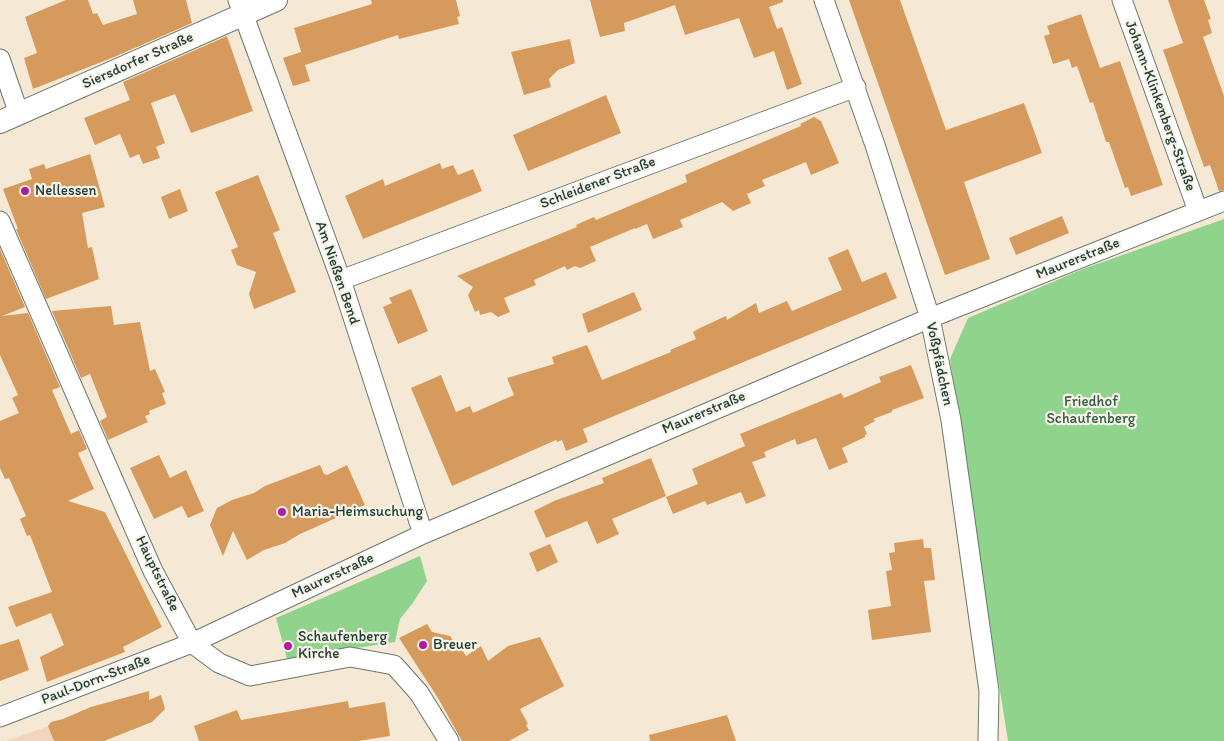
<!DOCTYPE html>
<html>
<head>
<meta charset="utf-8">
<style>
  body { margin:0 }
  canvas { display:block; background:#f5e9d5 }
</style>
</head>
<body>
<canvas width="1224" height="741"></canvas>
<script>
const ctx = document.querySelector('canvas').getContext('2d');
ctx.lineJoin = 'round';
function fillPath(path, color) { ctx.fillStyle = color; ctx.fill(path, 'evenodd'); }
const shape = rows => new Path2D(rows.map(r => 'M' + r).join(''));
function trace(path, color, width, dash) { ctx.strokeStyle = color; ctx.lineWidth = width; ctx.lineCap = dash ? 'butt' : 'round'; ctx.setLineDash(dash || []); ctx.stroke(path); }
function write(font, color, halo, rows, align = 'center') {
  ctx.font = font + ' Itim,sans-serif'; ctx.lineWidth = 4.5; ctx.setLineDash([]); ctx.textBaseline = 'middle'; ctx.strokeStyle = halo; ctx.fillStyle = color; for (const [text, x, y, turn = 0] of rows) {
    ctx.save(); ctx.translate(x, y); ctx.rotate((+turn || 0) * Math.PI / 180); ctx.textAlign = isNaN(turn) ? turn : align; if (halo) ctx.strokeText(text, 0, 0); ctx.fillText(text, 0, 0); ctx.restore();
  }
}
const built = shape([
  [49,726,56,741,6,741]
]);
const green = shape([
  [1224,219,1224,741,1008,741,957,418,950,359,968,318,1083,269],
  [420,556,427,581,412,604,400,619,395,642,287,659,276,618]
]);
const building = shape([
  [66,0,88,0,93,14,97,13,103,25,137,14,133,0,186,0,192,23,114,57,33,89,24,58,37,53,25,17],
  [371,0,456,0,460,16,457,17,459,24,399,39,398,35,305,65,294,28,372,4],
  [590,0,783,0,783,2,769,7,777,29,782,27,802,84,787,90,774,51,754,58,739,18,685,35,675,5,624,23,625,31,600,37],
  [849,0,900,0,946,130,1024,103,1042,153,964,182,990,259,945,275],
  [1168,0,1204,0,1211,19,1208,20,1212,33,1203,37,1224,96,1224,190,1219,191,1210,165,1204,167,1163,50,1183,43],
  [1081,14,1100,68,1120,61,1163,185,1131,196,1128,187,1125,188,1109,142,1106,142,1093,102,1090,103,1077,66,1072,68,1069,59,1053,64,1044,36,1050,34,1047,26],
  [227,36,253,111,191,133,175,94,151,103,165,143,156,147,160,158,143,164,139,154,130,158,120,134,95,145,84,118,130,100,123,82],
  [570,39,575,63,558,70,549,79,551,87,524,95,511,52],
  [301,52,310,81,293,86,283,58],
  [606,95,621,133,528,171,513,135],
  [814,117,821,121,839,163,811,175,806,162,762,180,765,186,747,194,751,203,733,211,722,202,680,220,683,227,653,239,647,224,635,229,635,228,590,247,596,261,580,268,575,266,567,270,565,266,534,280,536,285,504,298,510,312,498,317,491,312,480,315,479,310,475,312,468,295,473,287,457,276,577,227,576,225,594,217,596,220,687,182,685,175,801,126,800,124],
  [90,154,105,207,82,213,88,248,92,247,99,279,46,299,16,229,18,229,3,189,32,179,29,169,44,164,46,169],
  [440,163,442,169,453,165,458,175,473,169,482,191,363,239,345,196,383,179,385,186],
  [258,175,280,230,273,233,296,292,254,309,249,294,256,272,237,265,231,250,238,247,215,192],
  [180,189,188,211,169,219,161,197],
  [1062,216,1069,233,1016,255,1009,238],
  [0,249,25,307,2,316,28,313,60,387,52,390,71,434,79,430,87,449,78,453,94,489,68,501,105,512,162,627,123,647,125,652,47,682,40,657,64,645,51,613,16,627,8,607,52,592,30,535,27,536,20,519,26,516,23,509,9,478,5,479,0,468,0,421,19,413,12,398,18,395,0,355],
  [848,249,862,282,886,272,897,298,583,429,588,442,566,451,562,440,557,442,556,440,452,486,411,388,441,375,456,412,470,406,473,413,514,395,507,378,554,364,552,357,587,345,602,380,671,352,670,350,696,339,693,332,700,328,726,316,727,320,756,303,759,313,787,301,792,311,842,290,828,258],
  [411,289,428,331,398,344,383,307,392,303,389,298],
  [634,292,642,310,588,333,582,314],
  [111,306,114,325,140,322,150,371,155,369,165,392,162,393,166,404,149,411,150,414,145,416,148,422,108,440,100,421,107,417,90,374,81,378,52,311],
  [911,365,924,398,892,410,892,412,873,419,875,421,864,427,867,434,865,435,865,437,842,448,848,462,829,470,816,438,797,445,795,439,764,452,766,457,752,462,766,496,746,504,741,492,707,505,705,501,673,514,666,497,698,484,692,469,745,446,740,434,841,393,844,398,881,382,879,377],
  [159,455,170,478,186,470,204,511,188,518,182,506,154,519,130,468],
  [651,458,666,496,612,519,619,534,597,544,587,521,546,538,534,511,554,501,604,483,602,478],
  [320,465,324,474,327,475,347,465,365,505,300,534,285,543,264,550,247,560,233,531,223,556,210,525,217,508,232,500,254,493,265,486],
  [923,539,924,548,931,548,935,580,924,581,931,632,872,640,868,610,891,606,886,571,892,570,889,553,895,552,894,543],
  [550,544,558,562,537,572,529,553],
  [427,624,432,632,450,636,456,645,458,643,466,656,481,646,488,661,508,646,540,637,564,686,520,709,528,724,526,725,529,730,509,741,462,741,438,698,399,638],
  [19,639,29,670,0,681,0,645],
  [149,691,149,700,161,695,165,709,152,722,104,741,54,741,48,726,51,722,63,719,91,707],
  [348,701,349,708,385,702,390,736,358,741,199,741,194,726,237,710,241,720],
  [727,715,736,741,650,741,649,735]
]);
const minor = shape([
  [238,0,341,280,423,534],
  [824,0,875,145,930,318,951,420,989,691,988,741],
  [1122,0,1198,211],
  [0,59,19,114],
  [0,221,153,571,192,643,219,663,250,676,350,657,394,665,419,693,449,741],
  [341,280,856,87],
  [0,717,192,643,423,534,930,318,1224,201]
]);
const tertiary = shape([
  [0,122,276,0]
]);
const markers = [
  [25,191,5,"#b5179e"],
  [282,512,5,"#b5179e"],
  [423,645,5,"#b5179e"],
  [288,646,5,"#b5179e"]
];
const streetNames = [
  ["Siersdorfer Straße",138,61,-24],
  ["Johann-Klinkenberg-Straße",1160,106,70],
  ["Schleidener Straße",598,183,-21],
  ["Maurerstraße",1078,259,-22],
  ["Am Nießen Bend",337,273,71],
  ["Voßpfädchen",939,364,78],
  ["Maurerstraße",704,413,-23],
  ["Hauptstraße",157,574,64],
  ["Maurerstraße",333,576,-25],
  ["Paul-Dorn-Straße",96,680,-21]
];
const poiNames = [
  ["Nellessen",35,191],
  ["Maria-Heimsuchung",292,512],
  ["Schaufenberg",298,637],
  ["Kirche",298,654],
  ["Breuer",433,645]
];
const parkNames = [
  ["Friedhof",1091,402],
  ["Schaufenberg",1091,419]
];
fillPath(built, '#f1d5bd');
fillPath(green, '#8fd38d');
fillPath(building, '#d69b5c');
trace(minor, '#6a796c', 21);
trace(tertiary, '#6a796c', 24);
trace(minor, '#fff', 19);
trace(tertiary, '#fff', 22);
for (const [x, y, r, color] of markers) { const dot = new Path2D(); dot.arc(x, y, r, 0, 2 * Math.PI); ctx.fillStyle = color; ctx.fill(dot); trace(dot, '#f7f3e8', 2); }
write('15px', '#1f3d34', '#f7f3e8', streetNames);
write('15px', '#1f3d34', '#f7f3e8', poiNames, 'left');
write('15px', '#355b46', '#f7f3e8', parkNames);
</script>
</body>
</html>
